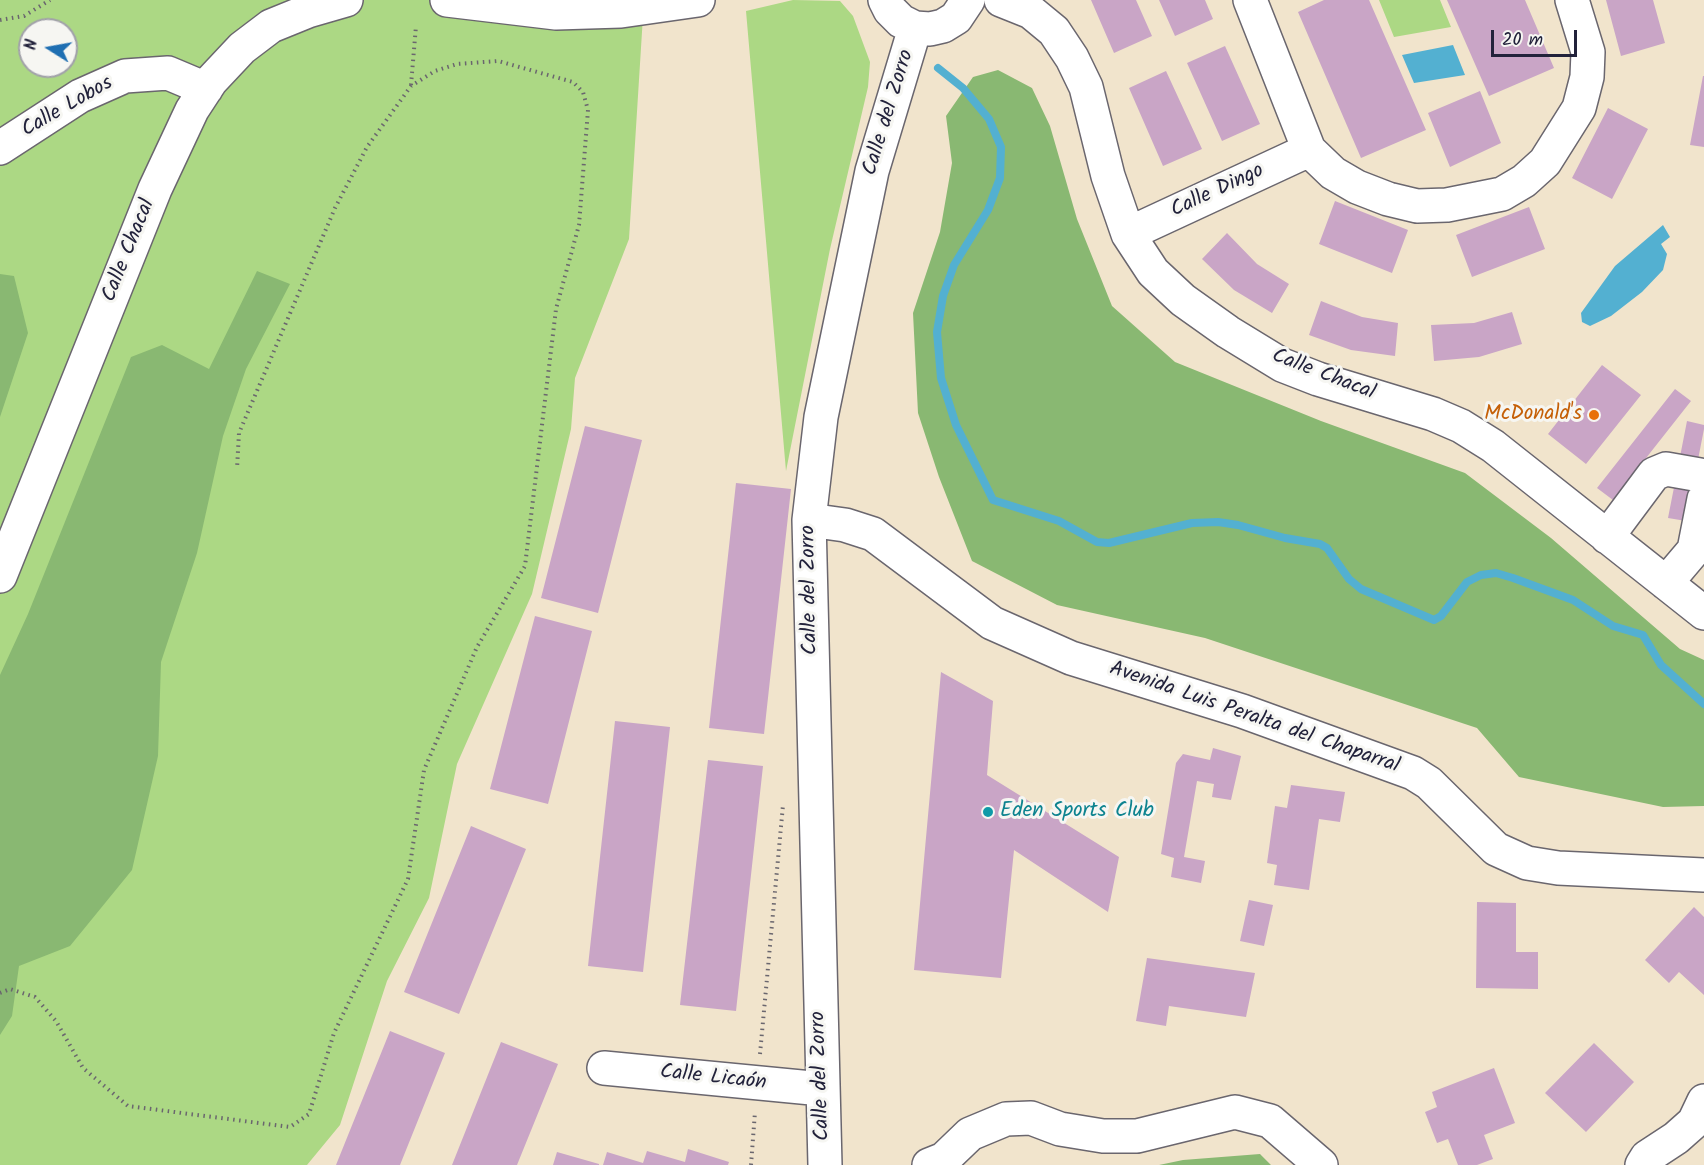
<!DOCTYPE html>
<html>
<head>
<meta charset="utf-8">
<style>
  body { margin:0 }
  #map { position:relative; width:1704px; height:1165px; overflow:hidden; background:#f1e4cc; font-family:Kalam,sans-serif }
  canvas { display:block }
  .north { position:absolute; left:18px; top:18px; width:60px; height:60px; box-sizing:border-box; background:#f6f6f2; border:2px solid #a1a1a9; border-radius:50%; rotate:281deg; font-size:16px; font-weight:700; line-height:24px; text-align:center; color:#22223b }
  .north::after { content:''; display:block; margin:auto; width:21px; height:27px; background:#1f6fb2; clip-path:polygon(50% 0,100% 100%,50% 72%,0 100%) }
  .scale { position:absolute; left:1491px; top:30px; width:86px; height:27px; box-sizing:border-box; border:3px solid #22223b; border-top:0; padding-left:8px; font-size:18px; line-height:21px; white-space:nowrap; color:#22223b; -webkit-text-stroke:4px #f6f6f2; paint-order:stroke }
</style>
</head>
<body>
<div id="map">
<canvas width="1704" height="1165"></canvas>
<div class="north">N</div>
<div class="scale">20 m</div>
</div>
<script>
const ctx = document.querySelector('canvas').getContext('2d');
ctx.lineJoin = 'round';
function fillPath(path, color) { ctx.fillStyle = color; ctx.fill(path, 'evenodd'); }
const shape = rows => new Path2D(rows.map(r => 'M' + r).join(''));
function trace(path, color, width, dash) { ctx.strokeStyle = color; ctx.lineWidth = width; ctx.lineCap = dash ? 'butt' : 'round'; ctx.setLineDash(dash || []); ctx.stroke(path); }
function write(font, color, halo, rows, align = 'center') {
  ctx.font = font + ' Kalam,sans-serif'; ctx.lineWidth = 6; ctx.setLineDash([]); ctx.textBaseline = 'middle'; ctx.strokeStyle = halo; ctx.fillStyle = color; for (const [text, x, y, turn = 0] of rows) {
    ctx.save(); ctx.translate(x, y); ctx.rotate((+turn || 0) * Math.PI / 180); ctx.textAlign = isNaN(turn) ? turn : align; if (halo) ctx.strokeText(text, 0, 0); ctx.fillText(text, 0, 0); ctx.restore();
  }
}
const green = shape([
  [0,0,644,0,629,239,575,378,571,429,532,594,457,764,429,898,387,981,340,1125,307,1165,0,1165],
  [30,30,66,30,66,66,30,66],
  [793,0,840,1,853,16,870,62,868,87,830,249,786,471,746,11],
  [1379,0,1440,0,1451,27,1394,37]
]);
const forest = shape([
  [998,70,1032,88,1050,126,1077,219,1112,306,1175,362,1321,421,1465,473,1551,538,1680,649,1704,660,1704,806,1663,807,1519,777,1477,728,1205,638,1057,605,972,561,939,477,918,413,913,313,940,232,952,163,946,116,973,77],
  [257,271,290,284,246,369,223,436,197,553,161,662,158,756,132,870,70,946,19,966,12,1016,0,1035,0,675,28,614,131,357,162,345,209,369],
  [0,274,14,276,28,333,0,417],
  [1260,1154,1271,1165,1159,1165,1183,1160]
]);
const water = shape([
  [1453,45,1465,75,1414,83,1402,55],
  [1663,225,1670,237,1661,244,1667,254,1663,270,1642,292,1611,316,1590,326,1582,322,1581,313,1615,266]
]);
const stream = shape([
  [938,68,963,88,989,119,1001,147,1000,178,988,210,954,265,943,296,937,332,941,378,956,425,993,500,1059,521,1097,542,1109,543,1192,523,1218,522,1238,525,1285,538,1320,544,1327,548,1349,579,1361,589,1434,620,1441,616,1467,582,1481,575,1496,573,1513,578,1573,600,1613,626,1643,635,1661,665,1704,704]
]);
const building = shape([
  [1091,0,1136,0,1152,36,1114,53],
  [1159,0,1205,0,1213,19,1175,36],
  [1324,0,1369,0,1426,130,1361,158,1298,12],
  [1447,0,1525,0,1554,68,1489,96],
  [1606,0,1653,0,1665,43,1621,56],
  [1225,46,1260,124,1222,141,1187,63],
  [1166,71,1202,149,1163,166,1129,88],
  [1703,76,1704,76,1704,147,1690,145],
  [1480,91,1501,143,1450,167,1428,113],
  [1608,108,1648,129,1612,199,1572,178],
  [1335,201,1408,230,1392,273,1319,244],
  [1529,207,1545,249,1472,277,1456,235],
  [1227,233,1257,264,1289,284,1272,313,1234,290,1202,259],
  [1321,301,1362,317,1398,323,1395,356,1351,350,1309,335],
  [1512,312,1522,344,1479,357,1434,361,1431,325,1474,323],
  [1602,365,1641,395,1586,464,1548,434],
  [1675,389,1691,401,1613,500,1597,488],
  [1687,421,1704,425,1704,429,1686,521,1668,518],
  [585,426,642,440,598,613,541,598],
  [736,483,791,489,764,734,709,728],
  [535,616,592,631,548,804,490,789],
  [941,672,993,701,987,775,1119,857,1108,912,1014,850,1001,978,914,970],
  [615,721,670,727,643,972,588,966],
  [1213,748,1241,756,1231,800,1212,797,1214,784,1197,781,1184,857,1205,861,1201,883,1171,877,1174,858,1161,854,1176,763,1183,754,1210,760],
  [708,760,763,766,736,1011,680,1005],
  [1291,785,1345,792,1340,822,1319,819,1309,890,1274,885,1277,865,1267,863,1275,806,1287,808],
  [471,826,526,849,459,1014,404,992],
  [1249,900,1273,905,1264,946,1240,941],
  [1477,902,1516,903,1516,952,1538,952,1538,989,1476,988],
  [1694,907,1704,917,1704,995,1679,972,1669,983,1645,960],
  [1147,958,1255,973,1246,1017,1169,1006,1166,1026,1136,1021],
  [390,1031,445,1053,400,1165,336,1165],
  [501,1042,558,1064,517,1165,452,1165],
  [1594,1043,1634,1082,1586,1132,1545,1093],
  [1494,1068,1515,1123,1484,1135,1493,1159,1477,1165,1458,1165,1448,1139,1437,1143,1425,1112,1437,1107,1432,1092],
  [688,1149,729,1162,728,1165,603,1165,607,1152,643,1163,647,1151,685,1162],
  [557,1152,599,1164,599,1165,553,1165]
]);
const path = shape([
  [0,20,24,16,50,0],
  [411,85,416,26],
  [0,993,10,989,35,997,56,1021,83,1068,128,1106,290,1127,309,1114,334,1033,408,879,424,770,477,647,525,566,556,309,579,225,588,110,583,92,573,82,498,61,457,64,435,71,411,86,367,147,335,208,239,433,237,469],
  [760,1054,783,805],
  [751,1165,755,1112]
]);
const minor = shape([
  [447,0,556,13,621,11,698,0],
  [885,0,890,10,901,21,915,28,930,29,943,26,956,18,968,0],
  [1001,0,1031,12,1054,31,1072,58,1086,87,1108,176,1128,234,1153,272,1183,300,1228,332,1282,365,1318,379,1433,414,1461,426,1493,446,1704,613],
  [1250,0,1309,150,1333,173,1357,187,1388,199,1417,206,1447,205,1502,194,1524,181,1545,162,1579,108,1587,77,1588,52,1572,0],
  [0,148,80,96,125,76,168,73,206,89],
  [1128,234,1309,150],
  [809,520,845,525,873,534,992,623,1071,658,1242,711,1413,773,1429,783,1496,849,1527,863,1558,868,1704,875],
  [1607,537,1654,474,1666,469,1700,475,1704,481],
  [0,576,155,189,192,110,211,81,242,48,271,26,308,11,346,0],
  [1666,583,1694,550,1704,499],
  [604,1068,822,1089],
  [825,1165,809,520,821,417,872,171,915,28],
  [929,1165,944,1159,970,1134,1006,1119,1031,1118,1060,1129,1103,1136,1137,1136,1235,1112,1270,1121,1321,1165],
  [1642,1165,1647,1157,1676,1138,1694,1122,1704,1101]
]);
const markers = [
  [1594,415,6,"#e8710a"],
  [988,812,6,"#0f9aa8"]
];
const streetNames = [
  ["Calle Lobos",68,108,-30],
  ["Calle del Zorro",890,113,-73],
  ["Calle Dingo",1218,192,-25],
  ["Calle Chacal",130,251,-68],
  ["Calle Chacal",1323,376,21],
  ["Calle del Zorro",811,590,-91],
  ["Avenida Luis Peralta del Chaparral",1254,719,19],
  ["Calle del Zorro",822,1076,-92],
  ["Calle Licaón",713,1079,6]
];
const foodNames = [
  ["McDonald's",1582,415]
];
const cultureNames = [
  ["Eden Sports Club",1000,812]
];
fillPath(green, '#acd884');
fillPath(forest, '#89b872');
fillPath(water, '#53b0d1');
trace(stream, '#53b0d1', 8);
fillPath(building, '#c9a5c6');
trace(minor, '#6a666e', 36);
trace(path, '#6a666e', 4, [1.5, 4.5]);
trace(minor, '#fff', 33);
for (const [x, y, r, color] of markers) { const dot = new Path2D(); dot.arc(x, y, r, 0, 2 * Math.PI); ctx.fillStyle = color; ctx.fill(dot); trace(dot, '#f6f6f2', 2); }
write('21px', '#22223b', '#f6f6f2', streetNames);
write('21px', '#c56008', '#f6f6f2', foodNames, 'right');
write('21px', '#0d838f', '#f6f6f2', cultureNames, 'left');
</script>
</body>
</html>
